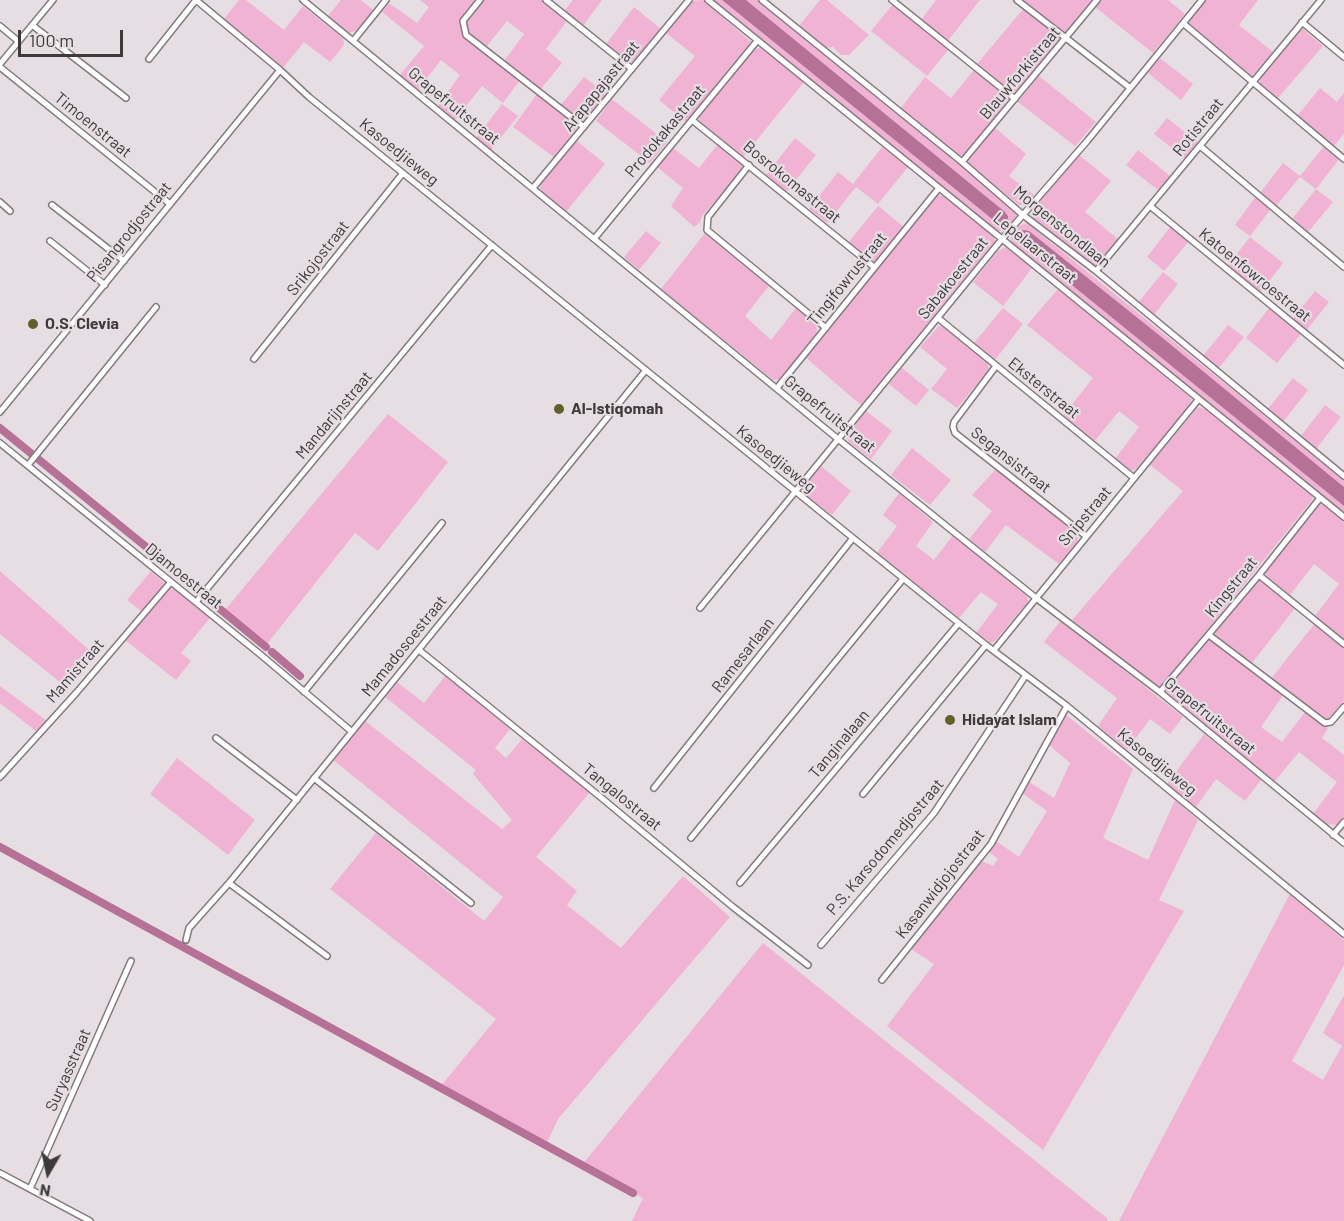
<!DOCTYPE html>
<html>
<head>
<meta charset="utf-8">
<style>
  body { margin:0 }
  #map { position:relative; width:1344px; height:1221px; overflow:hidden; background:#e6dee2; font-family:Barlow,sans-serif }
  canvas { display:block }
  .north { position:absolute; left:18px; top:1143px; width:60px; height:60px; -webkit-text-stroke:4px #e6dee2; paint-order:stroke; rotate:189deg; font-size:16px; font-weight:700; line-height:24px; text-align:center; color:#3e3a3c }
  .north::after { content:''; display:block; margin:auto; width:21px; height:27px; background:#3e3a3c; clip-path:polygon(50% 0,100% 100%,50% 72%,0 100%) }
  .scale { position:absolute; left:18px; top:30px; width:105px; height:27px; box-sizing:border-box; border:3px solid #3e3a3c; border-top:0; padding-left:8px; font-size:18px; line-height:21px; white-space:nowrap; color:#3e3a3c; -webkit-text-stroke:4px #e6dee2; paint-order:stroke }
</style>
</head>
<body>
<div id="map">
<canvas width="1344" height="1221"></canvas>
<div class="north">N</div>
<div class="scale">100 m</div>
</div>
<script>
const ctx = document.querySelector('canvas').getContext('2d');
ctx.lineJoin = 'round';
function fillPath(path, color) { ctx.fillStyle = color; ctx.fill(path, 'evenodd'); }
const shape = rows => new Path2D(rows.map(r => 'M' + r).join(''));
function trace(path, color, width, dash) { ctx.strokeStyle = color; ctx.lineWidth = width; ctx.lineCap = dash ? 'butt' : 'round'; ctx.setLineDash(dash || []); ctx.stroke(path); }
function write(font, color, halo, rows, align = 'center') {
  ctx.font = font + ' Barlow,sans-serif'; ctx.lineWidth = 4.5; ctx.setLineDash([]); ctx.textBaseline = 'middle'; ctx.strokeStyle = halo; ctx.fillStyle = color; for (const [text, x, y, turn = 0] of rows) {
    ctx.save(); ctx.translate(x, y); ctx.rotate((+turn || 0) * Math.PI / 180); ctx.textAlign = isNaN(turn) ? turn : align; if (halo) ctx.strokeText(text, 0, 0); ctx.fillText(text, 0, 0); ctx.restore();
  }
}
const green = shape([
  [239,0,246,0,284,30,303,6,343,38,344,45,330,62,304,42,282,69,223,20],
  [341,0,361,0,373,10,356,31,348,33,327,17],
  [420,0,475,0,459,23,463,35,520,80,503,103,482,86,455,120,438,106,460,75,441,60,418,90,400,75,424,46,382,12,389,3,417,23,429,7],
  [483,0,541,0,567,21,546,49,562,63,540,90,504,61,524,34,507,21,486,47,470,35,466,29,466,22],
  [573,0,602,0,583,26,564,11],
  [703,0,751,42,686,122,659,100,695,56,666,33,692,1],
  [712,0,722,0,997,223,1005,223,1008,216,1005,212,746,0,757,0,989,188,1013,208,1017,216,1015,219,1004,230,999,231,993,228],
  [820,0,827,0,869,35,849,55,841,55,833,47,824,48,798,27],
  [936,0,980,0,947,42,921,20],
  [1022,0,1094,0,1069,31,1063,33],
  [1101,0,1168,0,1185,14,1153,53,1095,7],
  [1205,0,1258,0,1239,25,1273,52,1252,76,1248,75,1190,27,1189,23,1191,16],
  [893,4,949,49,927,76,871,31],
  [634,7,661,29,635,61,630,62,606,44],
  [1024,8,1058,35,1060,42,1018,91,1012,91,1008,90,977,64],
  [1303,29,1323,46,1277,99,1261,87,1259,76,1299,30],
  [759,48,763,48,804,82,743,157,704,125,699,120,699,116,755,49],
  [1160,58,1193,84,1181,100,1148,73],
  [974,70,1005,95,1005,104,964,155,958,156,900,109,925,77,951,98],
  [1039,76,1096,122,1075,146,1018,102],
  [584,77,607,95,586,121,580,121,560,106],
  [1320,88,1337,102,1344,93,1344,134,1334,146,1297,116],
  [537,94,576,126,576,133,555,158,513,127],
  [612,99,667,142,650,163,596,121],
  [502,104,518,116,491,150,476,138],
  [1167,118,1200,144,1187,160,1154,134],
  [994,127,1026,154,1009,176,1034,195,1026,205,1019,205,969,165,968,159,970,155],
  [795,138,816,155,786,192,766,175],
  [577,141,605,164,566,212,545,194,540,188,541,183],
  [718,144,740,161,742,165,742,171,702,216,700,222,694,227,671,206,683,188,657,167,673,148,699,168],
  [1325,145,1340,158,1316,189,1333,202,1308,232,1292,219,1316,189,1300,177,1276,206,1260,193,1283,163,1300,176],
  [882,147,908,167,878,204,856,187,827,223,809,209,838,172,853,184],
  [1138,150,1170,176,1158,190,1126,165],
  [1078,154,1111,181,1085,212,1118,239,1096,265,1092,266,1037,224,1032,218,1031,212],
  [939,195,945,197,993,235,995,241,861,405,805,357,934,198],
  [1256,196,1271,209,1250,236,1235,225],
  [878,206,904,227,877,260,872,261,848,243],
  [1027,223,1344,480,1344,487,1159,335,1029,231,1024,230,1020,240,1030,251,1344,506,1344,515,1018,250,1012,242,1011,237,1019,226],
  [1171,226,1189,241,1164,271,1147,257],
  [646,231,661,243,639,270,624,257],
  [705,233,769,286,745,316,771,340,796,308,815,323,817,329,816,334,782,379,773,380,661,289],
  [1250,237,1283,263,1261,292,1228,265],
  [1006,247,1032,268,1003,306,973,282,998,251],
  [1163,272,1178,284,1153,316,1137,304],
  [1058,289,1192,399,1188,408,1136,469,1131,471,1115,459,1139,427,1119,411,1094,442,1062,417,1093,378,1027,325],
  [1315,291,1329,302,1306,331,1292,320],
  [1003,308,1023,324,995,360,974,343],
  [1269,308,1301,334,1277,363,1246,338],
  [1228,325,1244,337,1218,369,1202,357],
  [939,326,944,327,986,361,989,366,987,372,957,408,931,389,947,369,920,347],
  [902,368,929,390,916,406,889,384],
  [1293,378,1308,390,1282,423,1266,411],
  [1325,405,1341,417,1316,449,1300,437],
  [1198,407,1208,410,1312,495,1313,499,1163,685,1158,687,1072,620,1183,491,1150,465],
  [866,411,892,431,871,459,849,442,847,438,848,434],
  [388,414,448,462,378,551,355,533,267,644,225,610],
  [912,448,951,480,930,505,891,475],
  [821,466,851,491,832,515,804,494,803,491,803,487],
  [996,469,1076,533,1078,538,1076,544,1059,564,1006,525,985,552,969,539,992,511,972,495],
  [899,493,933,522,916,546,934,560,953,535,1027,596,1028,602,994,642,990,643,976,633,998,604,981,592,959,618,877,553,897,526,883,515],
  [1320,504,1326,506,1344,521,1344,640,1315,616,1339,584,1314,564,1290,595,1267,578,1265,574,1266,569,1315,508],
  [0,571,95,655,65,686,0,634],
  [151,571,164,583,162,589,142,612,127,600],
  [1259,580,1263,580,1296,607,1252,663,1249,664,1215,637,1215,630,1254,583],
  [170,588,176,590,210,618,181,653,191,661,176,680,125,640],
  [1061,620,1183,717,1170,734,1150,719,1127,750,1098,726,1117,698,1044,642],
  [1316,622,1344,645,1344,701,1329,719,1324,720,1270,680],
  [1208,640,1212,640,1283,695,1261,727,1282,742,1305,712,1328,728,1322,738,1344,755,1344,817,1337,825,1326,824,1313,814,1337,782,1299,752,1274,782,1167,694,1166,690],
  [446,675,510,729,495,748,506,758,522,739,590,792,536,857,577,891,567,905,621,948,683,876,730,917,558,1119,546,1145,440,1087,496,1019,330,889,376,833,484,921,503,897,332,759,364,720,502,829,512,820,473,774,476,770,385,697,397,682,424,703],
  [0,686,47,721,37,732,0,703],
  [1065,714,1133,769,1103,838,1148,860,1175,800,1198,820,1159,900,1184,911,1043,1150,887,1026,934,964,911,949,982,861,993,866,998,859,989,852,996,841,1019,857,1047,811,1022,793,1028,781,1054,798,1070,763,1048,744],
  [1204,734,1261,780,1245,801,1216,779,1196,807,1167,784],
  [177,758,255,820,228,855,150,794],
  [1290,894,1344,940,1344,965,1292,1061,1323,1080,1342,1046,1323,1033,1344,995,1344,1221,1119,1221],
  [763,943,1108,1219,1107,1221,632,1221,643,1198,582,1165]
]);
const water = shape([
  [722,0,746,0,1005,212,1008,216,1008,220,1002,224,997,223],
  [1024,230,1029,231,1159,335,1344,487,1344,506,1030,251,1018,236,1020,231]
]);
const canal = shape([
  [0,428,198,589],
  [209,600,266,647],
  [272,652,300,676],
  [0,847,633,1193]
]);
const minor = shape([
  [196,0,280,70,309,97,853,538,986,645,1067,706,1344,934],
  [303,0,838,439,1036,598,1160,692,1344,843],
  [480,0,463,21,466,35,584,127],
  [546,0,632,69],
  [708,0,1344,517],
  [762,0,962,162,1023,215,1096,271,1344,476],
  [892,0,1015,99],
  [1017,0,1129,87],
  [1302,22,1344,57],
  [1184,24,1344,159],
  [32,25,126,98],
  [0,26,18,41],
  [353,41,386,0],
  [149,59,196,0],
  [0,64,53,0],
  [0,67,170,204],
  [692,120,874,267],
  [1200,146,1344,267],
  [962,162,1097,0],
  [749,165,708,217,707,230,826,328],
  [533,188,689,0],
  [0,202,10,211],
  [52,205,124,261],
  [1150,206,1344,365],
  [594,239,757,41],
  [50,241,105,285],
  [1096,271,1321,0],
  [938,318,1134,478],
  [254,359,403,173],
  [996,366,954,422,953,427,955,433,1086,536],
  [777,388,939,188],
  [0,412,280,70],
  [0,443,261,655,351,731],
  [28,465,156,307],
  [1259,575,1344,644],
  [196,602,492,245],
  [700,608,1002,239,1088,140,1202,0],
  [1209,635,1325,723,1331,722,1344,707],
  [419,650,598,795,733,907,808,965],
  [994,650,1198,400],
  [304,692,442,523],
  [1160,692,1259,575,1320,498],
  [216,738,297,800],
  [0,777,77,692,170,583],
  [314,778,471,903],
  [654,788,853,538],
  [863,794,986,645],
  [1333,835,1344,822],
  [691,838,903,579],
  [229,883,327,956],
  [740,883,959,623],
  [186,940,189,928,229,883,646,370],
  [821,945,934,813,1026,675],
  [882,980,991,844,1067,706],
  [0,1173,90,1221],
  [30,1189,131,961]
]);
const markers = [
  [33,324,6,"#615f2b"],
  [559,409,6,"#615f2b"],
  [950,720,6,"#615f2b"]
];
const streetNames = [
  ["Blauwforkistraat",1020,73,-50],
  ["Arapapajastraat",601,86,-51],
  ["Grapefruitstraat",454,106,39],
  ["Timoenstraat",93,125,39],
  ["Rotistraat",1198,127,-51],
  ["Prodokakastraat",665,131,-50],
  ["Kasoedjieweg",399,152,39],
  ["Bosrokomastraat",792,182,39],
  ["Morgenstondlaan",1062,227,39],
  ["Pisangrodjostraat",129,232,-51],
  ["Lepelaarstraat",1035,248,39],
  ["Srikojostraat",318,258,-52],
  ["Katoenfowroestraat",1255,275,39],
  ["Sabakoestraat",953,278,-51],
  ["Tingifowrustraat",847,279,-51],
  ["Eksterstraat",1044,388,39],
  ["Grapefruitstraat",830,414,39],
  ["Mandarijnstraat",334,415,-50],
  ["Kasoedjieweg",776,459,39],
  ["Segansistraat",1011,460,38],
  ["Snipstraat",1085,516,-50],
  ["Djamoestraat",184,576,39],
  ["Kingstraat",1231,587,-51],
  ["Mamadosoestraat",404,646,-51],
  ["Ramesarlaan",743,655,-52],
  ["Mamistraat",75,671,-49],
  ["Grapefruitstraat",1210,716,39],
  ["Tanginalaan",839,744,-50],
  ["Kasoedjieweg",1157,762,39],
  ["Tangalostraat",622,797,39],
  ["P.S. Karsodomedjostraat",885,847,-50],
  ["Kasanwidjojostraat",940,884,-52],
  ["Suryasstraat",68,1070,-66]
];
const poiNames = [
  ["O.S. Clevia",45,324],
  ["Al-Istiqomah",571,409],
  ["Hidayat Islam",962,720]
];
fillPath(green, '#f1b3d4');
fillPath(water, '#b57196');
trace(canal, '#b57196', 8);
trace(minor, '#827a7e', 8);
trace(minor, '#fff', 5);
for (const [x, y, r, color] of markers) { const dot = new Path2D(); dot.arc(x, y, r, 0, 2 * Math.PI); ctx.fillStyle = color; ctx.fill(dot); trace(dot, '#e6dee2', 2); }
write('16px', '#3e3a3c', '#e6dee2', streetNames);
write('bold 16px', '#3e3a3c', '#e6dee2', poiNames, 'left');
</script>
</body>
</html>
